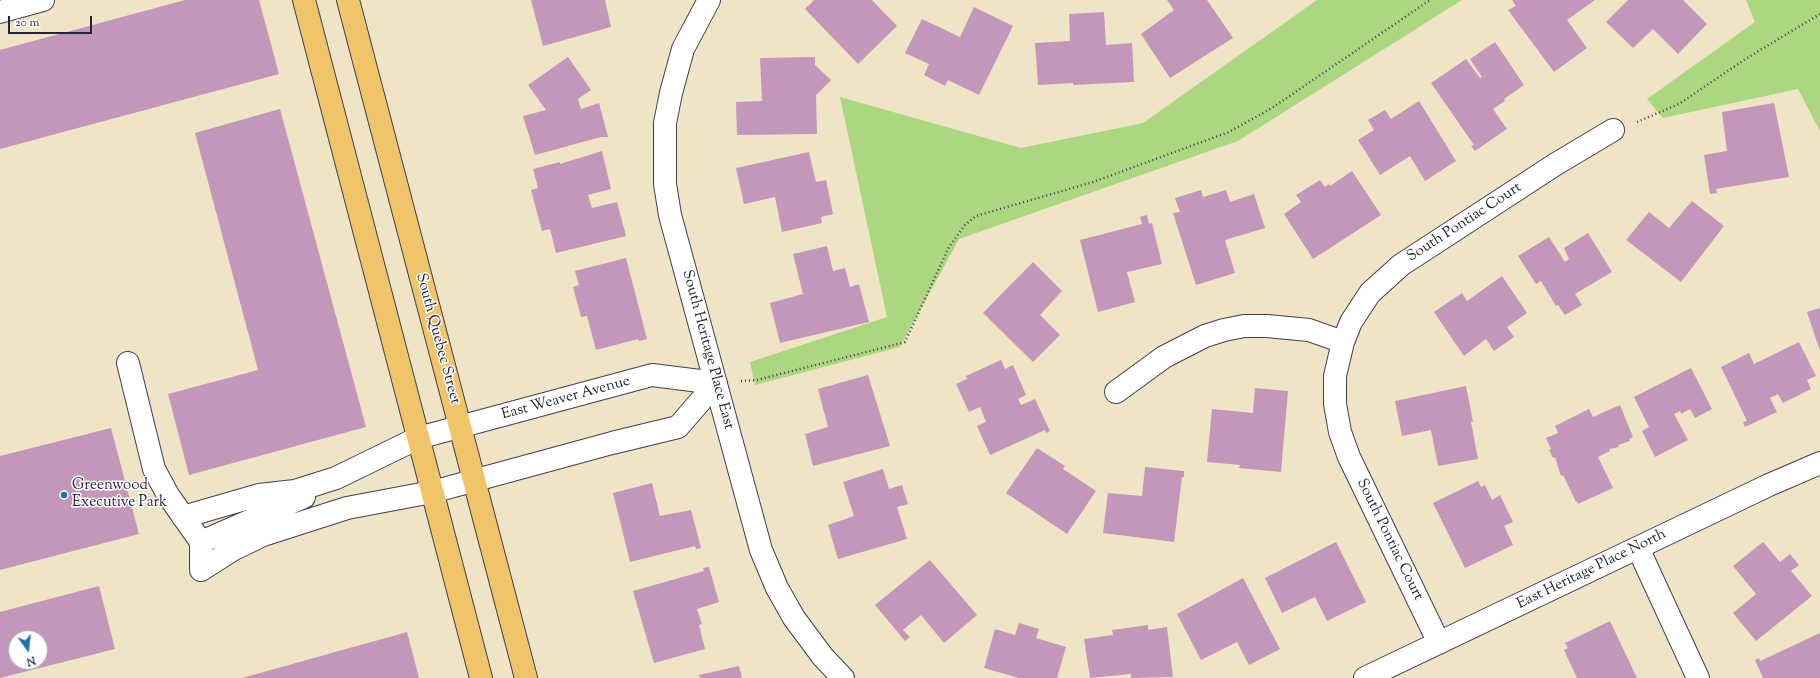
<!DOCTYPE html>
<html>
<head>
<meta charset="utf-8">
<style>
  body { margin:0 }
  #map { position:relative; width:1820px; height:678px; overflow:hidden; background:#f0e4c7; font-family:"Sorts Mill Goudy",serif }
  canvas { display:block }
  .north { position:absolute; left:8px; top:630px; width:40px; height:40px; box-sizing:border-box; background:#fff; border:1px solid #a7a7b1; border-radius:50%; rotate:165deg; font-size:11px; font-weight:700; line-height:16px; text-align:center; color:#22223b }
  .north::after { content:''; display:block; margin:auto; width:14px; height:18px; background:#1f6fb2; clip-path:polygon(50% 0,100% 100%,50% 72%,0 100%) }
  .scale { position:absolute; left:8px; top:16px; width:84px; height:18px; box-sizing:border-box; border:2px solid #22223b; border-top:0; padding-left:5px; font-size:12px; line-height:14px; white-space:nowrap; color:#22223b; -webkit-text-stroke:3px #fff; paint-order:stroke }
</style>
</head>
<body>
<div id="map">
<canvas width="1820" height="678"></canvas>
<div class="north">N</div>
<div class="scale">20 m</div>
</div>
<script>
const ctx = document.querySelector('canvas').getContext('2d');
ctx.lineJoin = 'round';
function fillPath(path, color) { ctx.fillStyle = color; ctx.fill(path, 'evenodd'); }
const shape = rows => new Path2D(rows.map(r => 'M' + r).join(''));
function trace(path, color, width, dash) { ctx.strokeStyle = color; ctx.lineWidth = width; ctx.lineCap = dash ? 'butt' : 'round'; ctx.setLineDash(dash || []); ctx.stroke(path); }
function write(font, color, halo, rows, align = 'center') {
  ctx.font = font + ' "Sorts Mill Goudy",serif'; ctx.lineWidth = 3; ctx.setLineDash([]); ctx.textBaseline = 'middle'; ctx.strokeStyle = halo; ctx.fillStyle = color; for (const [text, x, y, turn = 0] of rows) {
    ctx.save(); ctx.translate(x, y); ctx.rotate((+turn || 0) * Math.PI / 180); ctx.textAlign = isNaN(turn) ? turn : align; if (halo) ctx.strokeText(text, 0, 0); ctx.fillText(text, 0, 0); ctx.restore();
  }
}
const green = shape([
  [1317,0,1462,0,1238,141,959,239,900,347,755,385,750,362,887,317,840,97,1021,148,1143,123],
  [1746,0,1820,0,1820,131,1798,89,1663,118,1647,99,1755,22]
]);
const building = shape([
  [185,0,259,0,279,74,0,149,0,50],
  [531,0,605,0,611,27,543,46],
  [814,0,872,0,897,26,858,64,805,9],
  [1167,0,1207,0,1233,38,1170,78,1141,34,1174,10],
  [1512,0,1595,0,1567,20,1587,48,1554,72,1508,10,1516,6],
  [1628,0,1683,0,1707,24,1678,54,1653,29,1633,48,1606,22],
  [974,7,1013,26,979,95,948,80,945,86,924,75,929,64,905,53,922,19,960,37],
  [1104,12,1106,45,1132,43,1134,82,1073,85,1073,83,1038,85,1035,43,1070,41,1069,14],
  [1495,42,1524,85,1504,99,1505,101,1493,109,1507,129,1475,151,1471,146,1474,145,1431,83,1466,59,1480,78,1482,77,1470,59],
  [568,57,591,90,578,99,581,109,599,103,608,137,601,137,535,155,523,116,546,110,528,85],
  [815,57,815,65,831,80,816,95,817,134,737,135,736,102,762,101,760,58],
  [1419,101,1456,161,1425,181,1410,156,1380,175,1358,140,1374,130,1368,120,1385,110,1391,119],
  [1774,103,1789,177,1716,189,1717,193,1710,194,1704,155,1727,151,1722,112],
  [280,109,366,427,189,475,168,394,258,370,195,133],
  [602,151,611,189,588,195,592,208,617,202,626,236,556,253,550,229,542,231,531,190,538,188,533,169,560,162,560,164],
  [809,152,816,182,826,180,833,214,821,217,822,223,782,232,775,197,744,204,736,168],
  [1352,171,1381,215,1313,259,1284,214,1301,202,1296,195,1320,180,1325,187,1329,184,1330,186],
  [1201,190,1203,197,1226,190,1230,202,1254,194,1265,228,1225,240,1235,273,1196,285,1173,213,1180,212,1175,198],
  [1692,201,1724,226,1681,282,1626,240,1649,212,1669,228],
  [1147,215,1149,224,1152,223,1162,264,1127,272,1135,302,1098,312,1080,240,1142,224,1140,217],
  [1588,233,1612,272,1575,294,1582,305,1565,315,1558,305,1556,306,1541,281,1536,284,1518,256,1549,237,1565,262,1569,259,1564,248],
  [827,246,833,271,845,268,850,287,859,284,869,322,780,343,770,303,803,294,793,254],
  [626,258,647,339,639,341,638,339,596,350,587,316,581,317,573,287,579,285,575,271],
  [1033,262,1062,291,1040,315,1060,335,1033,362,983,313],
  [1502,276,1527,313,1507,327,1514,337,1494,351,1486,339,1464,356,1434,312,1462,293,1467,301],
  [1820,308,1820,351,1807,312],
  [1799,342,1816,376,1807,380,1811,389,1783,403,1778,394,1770,398,1777,412,1745,427,1743,422,1747,421,1721,367,1749,353,1754,364],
  [1001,360,1005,369,1013,365,1026,395,1018,399,1021,405,1035,399,1050,431,1046,433,1045,430,990,455,977,426,986,422,980,407,969,412,956,384,967,379,966,376],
  [1691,368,1712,409,1695,418,1690,409,1681,414,1680,411,1674,414,1688,440,1655,457,1642,431,1649,427,1634,397],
  [868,375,890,446,813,466,805,434,828,427,818,389],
  [1466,386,1473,422,1471,422,1478,459,1438,466,1431,430,1402,436,1395,401],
  [1255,388,1288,391,1281,472,1239,468,1240,465,1207,462,1212,409,1253,413],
  [1620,405,1633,437,1629,439,1630,441,1618,445,1619,447,1609,449,1610,451,1598,457,1613,488,1578,504,1577,501,1576,502,1563,475,1561,476,1555,457,1553,458,1549,450,1551,449,1546,438,1558,433,1555,426,1589,409,1593,417],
  [111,428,139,534,0,570,0,456],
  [1037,448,1065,466,1063,469,1096,491,1067,534,1006,493],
  [1145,467,1184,471,1184,477,1182,477,1174,542,1103,533,1108,493,1142,496],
  [883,469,889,489,902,485,908,504,897,507,907,539,838,559,828,525,854,516,843,482],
  [1478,481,1481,487,1485,485,1492,500,1500,495,1513,522,1504,526,1513,545,1465,568,1433,503],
  [652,483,660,516,691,510,701,548,696,549,695,546,630,562,613,493],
  [1336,542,1366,602,1327,621,1315,597,1282,613,1265,578],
  [1763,542,1780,562,1790,554,1799,565,1791,571,1812,596,1756,641,1733,613,1756,594,1733,566],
  [930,560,977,615,944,643,921,615,903,630,910,637,905,641,875,605],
  [709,567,719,602,697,609,702,624,699,625,705,649,654,663,633,591,704,571,703,568],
  [1243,578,1280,649,1249,665,1237,642,1201,660,1177,614],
  [99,586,115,649,0,678,0,612],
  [16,638,40,638,40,662,16,662],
  [1610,621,1637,678,1577,678,1564,650,1568,648,1565,643],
  [1019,623,1039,629,1036,638,1066,647,1057,678,1019,678,984,668,995,629,1015,635],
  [1148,625,1148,630,1167,627,1173,677,1131,678,1131,674,1090,678,1084,639,1113,635,1112,630],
  [407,632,419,678,242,678],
  [1820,633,1820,678,1763,678,1755,660,1759,658,1760,661],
  [739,666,742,678,700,678,699,675]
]);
const path = shape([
  [1637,122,1679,104,1747,58,1820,14],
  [741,381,757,380,905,342,949,247,965,225,976,216,1093,182,1229,132,1272,108,1430,0]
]);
const minor = shape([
  [709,0,683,49,671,93,665,123,665,184,670,215,761,550,777,588,794,618,823,657,843,678],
  [0,12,43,0],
  [128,363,154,469,168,495,201,542,201,570],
  [1116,392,1164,357,1205,336,1224,330,1244,326,1267,326,1309,330,1343,342],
  [183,517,259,495,295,491,336,478,418,438,652,375,716,383],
  [201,542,304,497],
  [1638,548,1698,678],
  [201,570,234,549,263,535,347,508,432,492,612,443,678,427,716,383],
  [1439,643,1349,457,1340,432,1335,404,1335,376,1343,342,1351,322,1370,293,1401,265,1556,164,1613,130],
  [1365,678,1769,485,1820,463]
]);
const major = shape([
  [304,0,481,678],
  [348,0,526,678]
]);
const markers = [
  [64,495,4,"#1f6fb2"]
];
const streetNames = [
  ["South Pontiac Court",1465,223,-33],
  ["South Quebec Street",437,339,75],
  ["South Heritage Place East",707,350,75],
  ["East Weaver Avenue",566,399,-15],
  ["South Pontiac Court",1389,540,64],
  ["East Heritage Place North",1592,570,-26]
];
const poiNames = [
  ["Greenwood",72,486],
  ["Executive Park",72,503]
];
fillPath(green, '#add681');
fillPath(building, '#c397b9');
trace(minor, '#413f50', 24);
trace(major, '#413f50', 24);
trace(path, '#413f50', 2.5, [1, 3]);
trace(minor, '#fff', 22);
trace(major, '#f0c469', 22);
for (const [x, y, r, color] of markers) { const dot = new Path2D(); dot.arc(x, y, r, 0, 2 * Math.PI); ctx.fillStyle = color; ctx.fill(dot); trace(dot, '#fff', 1.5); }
write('15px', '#22223b', '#fff', streetNames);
write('15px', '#22223b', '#fff', poiNames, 'left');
</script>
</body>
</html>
